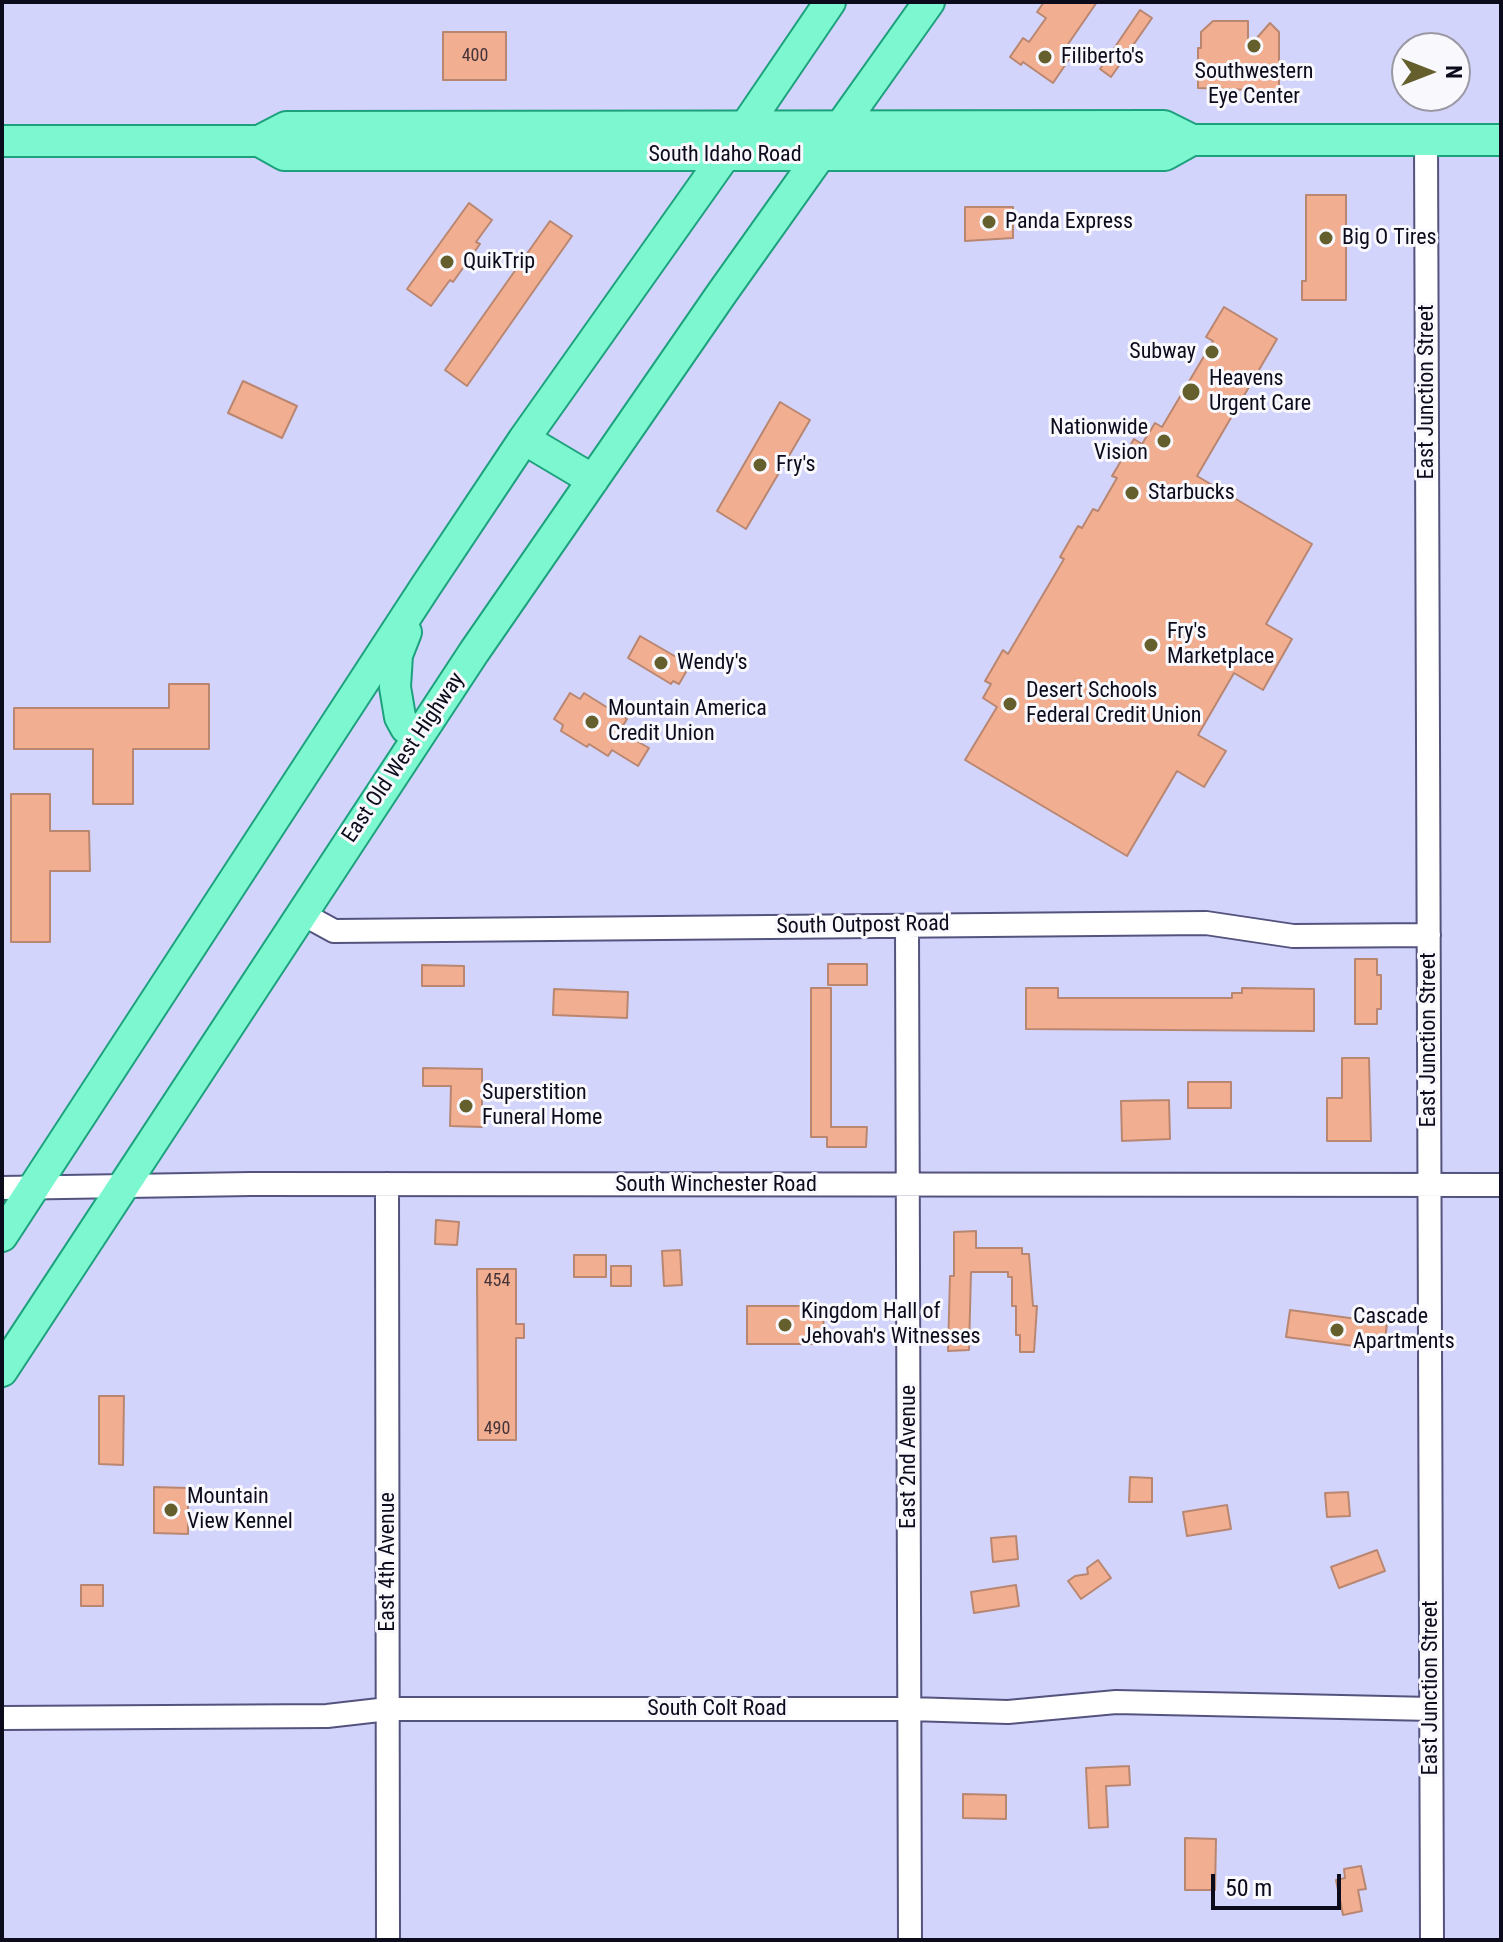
<!DOCTYPE html>
<html>
<head>
<meta charset="utf-8">
<style>
  body { margin:0 }
  #map { position:relative; width:1503px; height:1942px; overflow:hidden; background:#d3d4fc; font-family:"Roboto Condensed",sans-serif }
  canvas { display:block }
  .frame { position:absolute; inset:0; border:4px solid #0c0b1c; pointer-events:none }
  .north { position:absolute; left:1391px; top:32px; width:80px; height:80px; box-sizing:border-box; background:#f8f8fd; border:2px solid #9a99a3; border-radius:50%; rotate:90deg; font-size:22px; font-weight:700; line-height:32px; text-align:center; color:#0c0b1c }
  .north::after { content:''; display:block; margin:auto; width:28px; height:36px; background:#645f2c; clip-path:polygon(50% 0,100% 100%,50% 72%,0 100%) }
  .scale { position:absolute; left:1211px; top:1874px; width:130px; height:36px; box-sizing:border-box; border:4px solid #0c0b1c; border-top:0; padding-left:10px; font-size:24px; line-height:28px; white-space:nowrap; color:#0c0b1c; -webkit-text-stroke:6px #f8f8fd; paint-order:stroke }
</style>
</head>
<body>
<div id="map">
<canvas width="1503" height="1942"></canvas>
<div class="frame"></div>
<div class="north">N</div>
<div class="scale">50 m</div>
</div>
<script>
const ctx = document.querySelector('canvas').getContext('2d');
ctx.lineJoin = 'round';
function fillPath(path, color) { ctx.fillStyle = color; ctx.fill(path, 'evenodd'); }
const shape = rows => new Path2D(rows.map(r => 'M' + r).join(''));
function trace(path, color, width, dash) { ctx.strokeStyle = color; ctx.lineWidth = width; ctx.lineCap = dash ? 'butt' : 'round'; ctx.setLineDash(dash || []); ctx.stroke(path); }
function write(font, color, halo, rows, align = 'center') {
  ctx.font = font + ' "Roboto Condensed",sans-serif'; ctx.lineWidth = 6; ctx.setLineDash([]); ctx.textBaseline = 'middle'; ctx.strokeStyle = halo; ctx.fillStyle = color; for (const [text, x, y, turn = 0] of rows) {
    ctx.save(); ctx.translate(x, y); ctx.rotate((+turn || 0) * Math.PI / 180); ctx.textAlign = isNaN(turn) ? turn : align; if (halo) ctx.strokeText(text, 0, 0); ctx.fillText(text, 0, 0); ctx.restore();
  }
}
const building = shape([
  [1044,2,1097,2,1064,50,1072,55,1053,83,1023,62,1021,65,1010,57,1023,38,1029,42,1046,18,1037,12,1044,2],
  [1140,10,1152,18,1111,77,1100,69,1140,10],
  [1213,21,1248,21,1248,48,1270,23,1279,32,1279,91,1198,88,1198,48,1201,48,1201,32,1213,21],
  [443,32,506,32,506,80,443,80,443,32],
  [1306,195,1346,195,1346,300,1302,300,1302,281,1306,281,1306,195],
  [469,203,492,220,476,242,480,244,453,282,450,280,431,306,407,289,469,203],
  [965,207,1013,207,1013,238,965,241,965,207],
  [550,221,572,236,467,386,445,370,550,221],
  [1224,307,1277,339,1197,476,1312,544,1266,624,1292,639,1263,690,1234,673,1198,735,1226,751,1204,787,1177,771,1127,856,965,760,997,707,983,698,991,684,985,681,1003,650,1008,654,1064,559,1060,557,1078,526,1082,528,1093,509,1098,511,1117,478,1112,476,1134,439,1142,444,1155,423,1162,427,1213,341,1206,337,1224,307],
  [243,381,297,406,282,438,228,413,243,381],
  [780,402,810,420,746,529,717,511,780,402],
  [640,636,690,665,679,684,673,681,671,684,628,658,640,636],
  [169,684,209,684,209,749,133,749,133,804,93,804,93,749,14,749,14,708,169,708,169,684],
  [570,693,580,699,584,693,608,708,610,704,622,712,620,714,627,719,622,727,629,731,626,735,649,748,638,766,612,750,608,756,589,744,587,747,561,731,563,725,554,719,570,693],
  [11,794,50,794,50,831,89,831,90,871,50,871,50,942,11,942,11,794],
  [1355,959,1377,959,1377,975,1381,975,1381,1009,1377,1009,1377,1024,1355,1024,1355,959],
  [828,964,867,964,867,985,828,985,828,964],
  [422,965,464,966,464,986,422,986,422,965],
  [811,988,831,988,831,1127,867,1127,866,1147,827,1147,827,1137,811,1137,811,988],
  [1026,988,1058,988,1058,998,1232,998,1232,993,1242,993,1242,988,1314,989,1314,1031,1026,1029,1026,988],
  [554,989,628,992,627,1018,553,1015,554,989],
  [1342,1058,1369,1058,1371,1141,1327,1141,1327,1098,1342,1098,1342,1058],
  [423,1068,482,1069,482,1127,450,1126,451,1086,423,1086,423,1068],
  [1188,1082,1231,1082,1231,1108,1188,1108,1188,1082],
  [1169,1100,1170,1139,1122,1141,1121,1101,1169,1100],
  [436,1220,459,1222,457,1245,435,1244,436,1220],
  [976,1231,976,1248,1022,1248,1022,1254,1029,1254,1033,1306,1037,1306,1034,1352,1020,1352,1020,1335,1016,1335,1016,1306,1012,1306,1012,1277,1008,1277,1008,1272,971,1272,969,1350,948,1351,950,1276,954,1276,954,1232,976,1231],
  [680,1250,682,1285,664,1286,662,1251,680,1250],
  [574,1255,606,1255,606,1277,574,1277,574,1255],
  [611,1266,631,1266,631,1286,611,1286,611,1266],
  [477,1269,516,1269,516,1324,524,1324,524,1338,516,1338,516,1440,478,1440,477,1269],
  [747,1306,823,1306,824,1344,747,1344,747,1306],
  [1290,1310,1387,1323,1384,1350,1286,1337,1290,1310],
  [99,1396,124,1396,123,1465,99,1464,99,1396],
  [1130,1477,1152,1478,1152,1502,1129,1502,1130,1477],
  [154,1487,188,1488,188,1534,154,1533,154,1487],
  [1348,1492,1350,1516,1327,1517,1325,1493,1348,1492],
  [1227,1505,1231,1529,1187,1536,1183,1512,1227,1505],
  [1016,1536,1018,1559,993,1562,991,1538,1016,1536],
  [1377,1550,1385,1571,1339,1588,1331,1567,1377,1550],
  [1098,1560,1111,1578,1081,1599,1068,1581,1075,1576,1088,1574,1087,1568,1098,1560],
  [81,1585,103,1585,103,1606,81,1606,81,1585],
  [1016,1585,1019,1606,974,1613,971,1592,1016,1585],
  [1129,1766,1130,1785,1106,1786,1108,1827,1089,1828,1086,1768,1129,1766],
  [963,1794,1006,1795,1006,1819,963,1818,963,1794],
  [1185,1838,1216,1839,1215,1890,1185,1890,1185,1838],
  [1361,1866,1366,1889,1358,1890,1362,1911,1343,1915,1336,1880,1345,1878,1344,1869,1361,1866]
]);
const minor = shape([
  [1426,140,1432,1940],
  [301,913,334,931,1206,923,1293,936,1429,935],
  [907,926,910,1940],
  [387,1184,388,1940],
  [2,1188,251,1184,1501,1185],
  [2,1718,327,1716,388,1709,910,1709,1008,1712,1116,1702,1431,1709]
]);
const major = shape([
  [2,141,259,141,286,127,1164,126,1192,140,1501,140],
  [259,141,284,155,1165,155,1192,140],
  [524,439,593,480],
  [406,632,397,655,395,687,400,717,406,728,418,736],
  [2,1236,426,586,524,439,745,127,830,2],
  [2,1371,474,652,722,293,929,2]
]);
const markers = [
  [1254,46,8,"#645f2c"],
  [1045,57,8,"#645f2c"],
  [989,222,8,"#645f2c"],
  [1326,238,8,"#645f2c"],
  [447,262,8,"#645f2c"],
  [1212,352,8,"#645f2c"],
  [1191,392,10,"#645f2c"],
  [1164,441,8,"#645f2c"],
  [760,465,8,"#645f2c"],
  [1132,493,8,"#645f2c"],
  [1151,645,8,"#645f2c"],
  [661,663,8,"#645f2c"],
  [1010,704,8,"#645f2c"],
  [592,722,8,"#645f2c"],
  [466,1106,8,"#645f2c"],
  [785,1325,8,"#645f2c"],
  [1337,1330,8,"#645f2c"],
  [171,1510,8,"#645f2c"]
];
const numberNames = [
  ["400",475,56],
  ["454",497,1281],
  ["490",497,1429]
];
const poiNames = [
  ["Filiberto's",1061,57],
  ["Southwestern",1254,72,"center"],
  ["Eye Center",1254,97,"center"],
  ["Panda Express",1005,222],
  ["Big O Tires",1342,238],
  ["QuikTrip",463,262],
  ["Subway",1196,352,"right"],
  ["Heavens",1209,379],
  ["Urgent Care",1209,404],
  ["Nationwide",1148,428,"right"],
  ["Vision",1148,453,"right"],
  ["Fry's",776,465],
  ["Starbucks",1148,493],
  ["Fry's",1167,632],
  ["Marketplace",1167,657],
  ["Wendy's",677,663],
  ["Desert Schools",1026,691],
  ["Federal Credit Union",1026,716],
  ["Mountain America",608,709],
  ["Credit Union",608,734],
  ["Superstition",482,1093],
  ["Funeral Home",482,1118],
  ["Kingdom Hall of",801,1312],
  ["Jehovah's Witnesses",801,1337],
  ["Cascade",1353,1317],
  ["Apartments",1353,1342],
  ["Mountain",187,1497],
  ["View Kennel",187,1522]
];
const streetNames = [
  ["South Idaho Road",725,155],
  ["East Junction Street",1427,392,-90],
  ["East Old West Highway",404,758,-56],
  ["South Outpost Road",863,926,-1],
  ["East Junction Street",1429,1040,-90],
  ["South Winchester Road",716,1185],
  ["East 2nd Avenue",909,1457,-90],
  ["East 4th Avenue",388,1562,-90],
  ["East Junction Street",1431,1688,-90],
  ["South Colt Road",717,1709]
];
fillPath(building, '#f1ae91');
trace(building, '#b98771', 2);
trace(minor, '#54537e', 26);
trace(major, '#1ca17c', 34);
trace(minor, '#fff', 22);
trace(major, '#7cf7cf', 30);
for (const [x, y, r, color] of markers) { const dot = new Path2D(); dot.arc(x, y, r, 0, 2 * Math.PI); ctx.fillStyle = color; ctx.fill(dot); trace(dot, '#f8f8fd', 3); }
write('18px', '#453439', null, numberNames);
write('22px', '#0c0b1c', '#f8f8fd', poiNames, 'left');
write('22px', '#0c0b1c', '#f8f8fd', streetNames);
</script>
</body>
</html>
